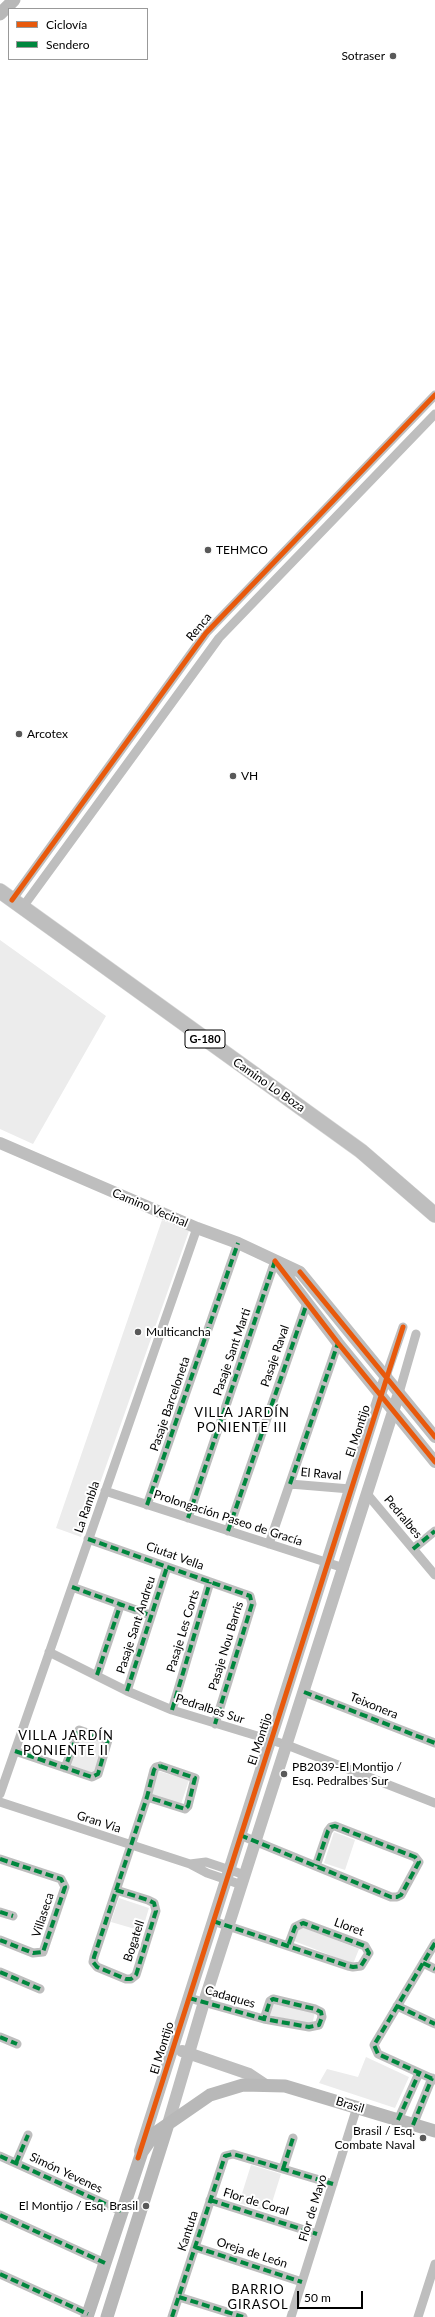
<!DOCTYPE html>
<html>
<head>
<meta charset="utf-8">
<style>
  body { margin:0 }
  #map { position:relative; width:435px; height:2317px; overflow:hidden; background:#fff; font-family:Lato,sans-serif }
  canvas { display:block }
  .legend { position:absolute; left:8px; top:8px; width:140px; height:52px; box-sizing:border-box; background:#fff; border:1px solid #999; margin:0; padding:5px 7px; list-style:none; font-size:12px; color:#000 }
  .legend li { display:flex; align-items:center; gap:8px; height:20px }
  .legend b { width:20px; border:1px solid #999 }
  .scale { position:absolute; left:297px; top:2291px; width:66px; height:18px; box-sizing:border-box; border:2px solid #000; border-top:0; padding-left:5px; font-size:12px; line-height:14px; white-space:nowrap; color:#000; -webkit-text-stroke:3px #fff; paint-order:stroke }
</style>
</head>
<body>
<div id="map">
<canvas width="435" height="2317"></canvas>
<ul class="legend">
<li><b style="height:5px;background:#e8590c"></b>Ciclovía</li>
<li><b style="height:5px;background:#00873e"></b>Sendero</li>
</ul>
<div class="scale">50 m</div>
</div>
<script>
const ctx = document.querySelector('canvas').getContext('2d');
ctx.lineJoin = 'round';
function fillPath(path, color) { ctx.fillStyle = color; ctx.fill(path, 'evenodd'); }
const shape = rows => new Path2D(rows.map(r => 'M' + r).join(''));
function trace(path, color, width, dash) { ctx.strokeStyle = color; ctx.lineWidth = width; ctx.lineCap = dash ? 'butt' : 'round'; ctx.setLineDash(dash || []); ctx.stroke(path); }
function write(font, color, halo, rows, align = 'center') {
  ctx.font = font + ' Lato,sans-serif'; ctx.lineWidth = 4; ctx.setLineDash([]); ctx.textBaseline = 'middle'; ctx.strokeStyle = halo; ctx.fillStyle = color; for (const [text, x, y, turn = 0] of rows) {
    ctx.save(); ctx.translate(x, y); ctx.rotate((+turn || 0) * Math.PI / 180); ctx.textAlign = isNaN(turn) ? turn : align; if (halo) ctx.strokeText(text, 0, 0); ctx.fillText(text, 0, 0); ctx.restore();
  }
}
const green = shape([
  [0,940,106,1016,33,1144,0,1129],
  [162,1220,189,1231,81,1537,56,1528],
  [80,1735,104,1742,94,1773,70,1765],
  [158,1771,189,1780,181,1804,151,1795],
  [334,1832,355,1840,345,1870,324,1863],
  [119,1898,149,1908,142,1931,111,1922],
  [300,1926,359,1949,353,1964,294,1941],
  [273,2003,315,2012,312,2025,270,2015],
  [366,2057,409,2077,395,2108,319,2083,327,2069,358,2077],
  [251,2165,281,2174,269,2212,239,2203]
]);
const minor = shape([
  [12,900,206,633,435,395],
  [22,908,219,638,435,414],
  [386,1376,403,1327],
  [399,1393,416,1334],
  [290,1484,350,1489],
  [105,1491,344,1568],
  [367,1494,435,1575],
  [147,1505,238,1243],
  [188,1518,275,1261],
  [228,1531,307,1303],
  [88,1539,250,1596,252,1604,215,1724],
  [269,1544,338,1343],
  [413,1549,435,1531],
  [72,1587,150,1615],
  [49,1652,127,1691,172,1710,287,1745,435,1803],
  [97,1675,120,1606],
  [127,1691,167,1567],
  [304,1692,435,1743],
  [172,1710,210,1582],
  [15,1751,92,1777,98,1774,108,1740,79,1730,65,1768],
  [160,1766,195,1778,188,1806,185,1809,147,1797,154,1770,156,1767,160,1766],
  [0,1794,197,1228],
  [0,1802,190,1864,207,1873,242,1885],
  [240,1835,391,1897,397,1897,401,1895,419,1862,415,1857,335,1826,331,1827,328,1831,316,1866],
  [0,1859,61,1879,65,1887,43,1952,33,1953,0,1940],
  [190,1864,206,1862,245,1875],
  [116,1890,148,1900,154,1903,156,1911,136,1975,131,1979,126,1979,97,1967,93,1962,94,1957,147,1797],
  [0,1912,13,1916],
  [213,1921,348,1966,353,1967,361,1966,369,1953,365,1946,303,1923,295,1927,288,1946],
  [435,1943,374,2045,378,2054,435,2080],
  [423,1963,435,1969],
  [0,1972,40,1989],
  [189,1998,264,2019,309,2027,319,2025,322,2017,321,2012,315,2009,273,1999,270,2001,264,2019],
  [397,2006,435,2024],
  [0,2037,17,2044],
  [398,2120,419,2073],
  [413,2125,432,2078],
  [0,2156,121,2211],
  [16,2163,28,2135],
  [283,2169,293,2138],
  [210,2200,317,2234],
  [0,2215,105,2263],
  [195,2247,302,2282],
  [0,2274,88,2314],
  [179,2297,243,2317],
  [172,2317,225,2156,233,2154,333,2184],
  [291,2317,357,2107],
  [418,2317,435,2264]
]);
const tertiary = shape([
  [0,1143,197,1228,238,1243,300,1272,435,1437],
  [276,1262,338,1343,435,1462],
  [182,2051,249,2074,264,2084],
  [168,2124,204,2002,399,1393],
  [140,2151,386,1376]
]);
const secondary = shape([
  [0,14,14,0],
  [87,2317,142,2152,155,2133,210,2095,243,2085,285,2086,435,2131],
  [107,2317,168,2124]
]);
const primary = shape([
  [0,891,361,1151,435,1215]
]);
const quiet = shape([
  [290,1484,338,1343],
  [147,1505,238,1243],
  [188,1518,275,1261],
  [228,1531,307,1303],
  [88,1539,250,1596,252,1604,215,1724],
  [413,1549,435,1531],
  [72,1587,150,1615],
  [97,1675,120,1606],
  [127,1691,167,1567],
  [304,1692,435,1743],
  [172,1710,210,1582],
  [15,1751,92,1777,98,1774,108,1740,79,1730,65,1768],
  [160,1766,195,1778,188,1806,185,1809,147,1797,154,1770,156,1767,160,1766],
  [240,1835,391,1897,397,1897,401,1895,419,1862,415,1857,335,1826,331,1827,328,1831,316,1866],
  [0,1859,61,1879,65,1887,43,1952,33,1953,0,1940],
  [116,1890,148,1900,154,1903,156,1911,136,1975,131,1979,126,1979,97,1967,93,1962,94,1957,147,1797],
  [0,1912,13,1916],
  [213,1921,348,1966,353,1967,361,1966,369,1953,365,1946,303,1923,295,1927,288,1946],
  [435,1943,374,2045,378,2054,435,2080],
  [423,1963,435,1969],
  [0,1972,40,1989],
  [189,1998,264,2019,309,2027,319,2025,322,2017,321,2012,315,2009,273,1999,270,2001,264,2019],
  [397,2006,435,2024],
  [0,2037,17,2044],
  [398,2120,419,2073],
  [413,2125,432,2078],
  [0,2156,121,2211],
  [16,2163,28,2135],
  [283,2169,293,2138],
  [210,2200,317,2234],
  [0,2215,105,2263],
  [195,2247,302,2282],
  [0,2274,88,2314],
  [179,2297,243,2317],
  [172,2317,225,2156,233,2154,333,2184]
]);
const cycleway = shape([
  [12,900,206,633,435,395],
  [275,1261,338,1343,435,1462],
  [300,1272,435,1437],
  [138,2158,403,1327]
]);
const markers = [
  [393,56,4,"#595959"],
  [208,550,4,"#595959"],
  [19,734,4,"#595959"],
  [233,776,4,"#595959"],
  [138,1332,4,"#595959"],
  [284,1774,4,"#595959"],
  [423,2138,4,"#595959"],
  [146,2206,4,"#595959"]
];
const shields = [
  [205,1039,40]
];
const shieldNames = [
  ["G-180",205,1039]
];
const poiNames = [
  ["Sotraser",385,56,"right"],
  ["TEHMCO",216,550],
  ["Arcotex",27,734],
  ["VH",241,776],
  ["Multicancha",146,1332],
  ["PB2039-El Montijo /",292,1767],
  ["Esq. Pedralbes Sur",292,1781],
  ["Brasil / Esq.",415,2131,"right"],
  ["Combate Naval",415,2145,"right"],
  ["El Montijo / Esq. Brasil",138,2206,"right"]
];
const streetNames = [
  ["Renca",199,627,-50],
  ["Camino Lo Boza",269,1085,35],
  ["Camino Vecinal",150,1208,23],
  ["Pasaje Sant Marti",232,1352,-71],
  ["Pasaje Raval",275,1356,-71],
  ["Pasaje Barceloneta",170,1404,-71],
  ["El Montijo",358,1431,-72],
  ["El Raval",321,1474,5],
  ["La Rambla",87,1507,-71],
  ["Pedralbes",403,1517,50],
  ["Prolongación Paseo de Gracía",228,1518,18],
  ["Ciutat Vella",175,1556,20],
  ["Pasaje Sant Andreu",136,1625,-72],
  ["Pasaje Les Corts",183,1631,-73],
  ["Pasaje Nou Barris",226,1646,-73],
  ["Teixonera",374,1706,22],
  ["Pedralbes Sur",210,1709,18],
  ["El Montijo",260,1739,-72],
  ["Gran Via",99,1822,18],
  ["Villaseca",43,1915,-72],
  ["Lloret",349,1927,20],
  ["Bogatell",134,1941,-72],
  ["Cadaques",230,1997,16],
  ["El Montijo",162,2048,-73],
  ["Brasil",350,2105,17],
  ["Simón Yevenes",66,2173,25],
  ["Flor de Coral",256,2202,17],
  ["Flor de Mayo",313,2208,-73],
  ["Kantuta",188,2231,-72],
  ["Oreja de León",252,2253,18]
];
const neighbourhoodNames = [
  ["VILLA JARDÍN",242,1413],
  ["PONIENTE III",242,1428],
  ["VILLA JARDÍN",66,1736],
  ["PONIENTE II",66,1751],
  ["BARRIO",258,2290],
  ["GIRASOL",258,2305]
];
fillPath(green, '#ececec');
trace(primary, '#dbdbdb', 16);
trace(minor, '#bebebe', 9);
trace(tertiary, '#bebebe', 12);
trace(secondary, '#b8b8b8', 13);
trace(primary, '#bebebe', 15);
trace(quiet, '#00873e', 4, [8, 4]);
trace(cycleway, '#e8590c', 5);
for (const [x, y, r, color] of markers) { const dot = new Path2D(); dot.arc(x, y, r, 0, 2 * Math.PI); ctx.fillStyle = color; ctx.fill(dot); trace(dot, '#fff', 1.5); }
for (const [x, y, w] of shields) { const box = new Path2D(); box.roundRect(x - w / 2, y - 9, w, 18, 3); ctx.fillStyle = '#fff'; ctx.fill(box); trace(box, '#000', 1); }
write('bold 11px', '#000', null, shieldNames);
write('12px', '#000', '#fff', poiNames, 'left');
write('12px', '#000', '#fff', streetNames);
ctx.letterSpacing = '1px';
write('13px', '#000', '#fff', neighbourhoodNames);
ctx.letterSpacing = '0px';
</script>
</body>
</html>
